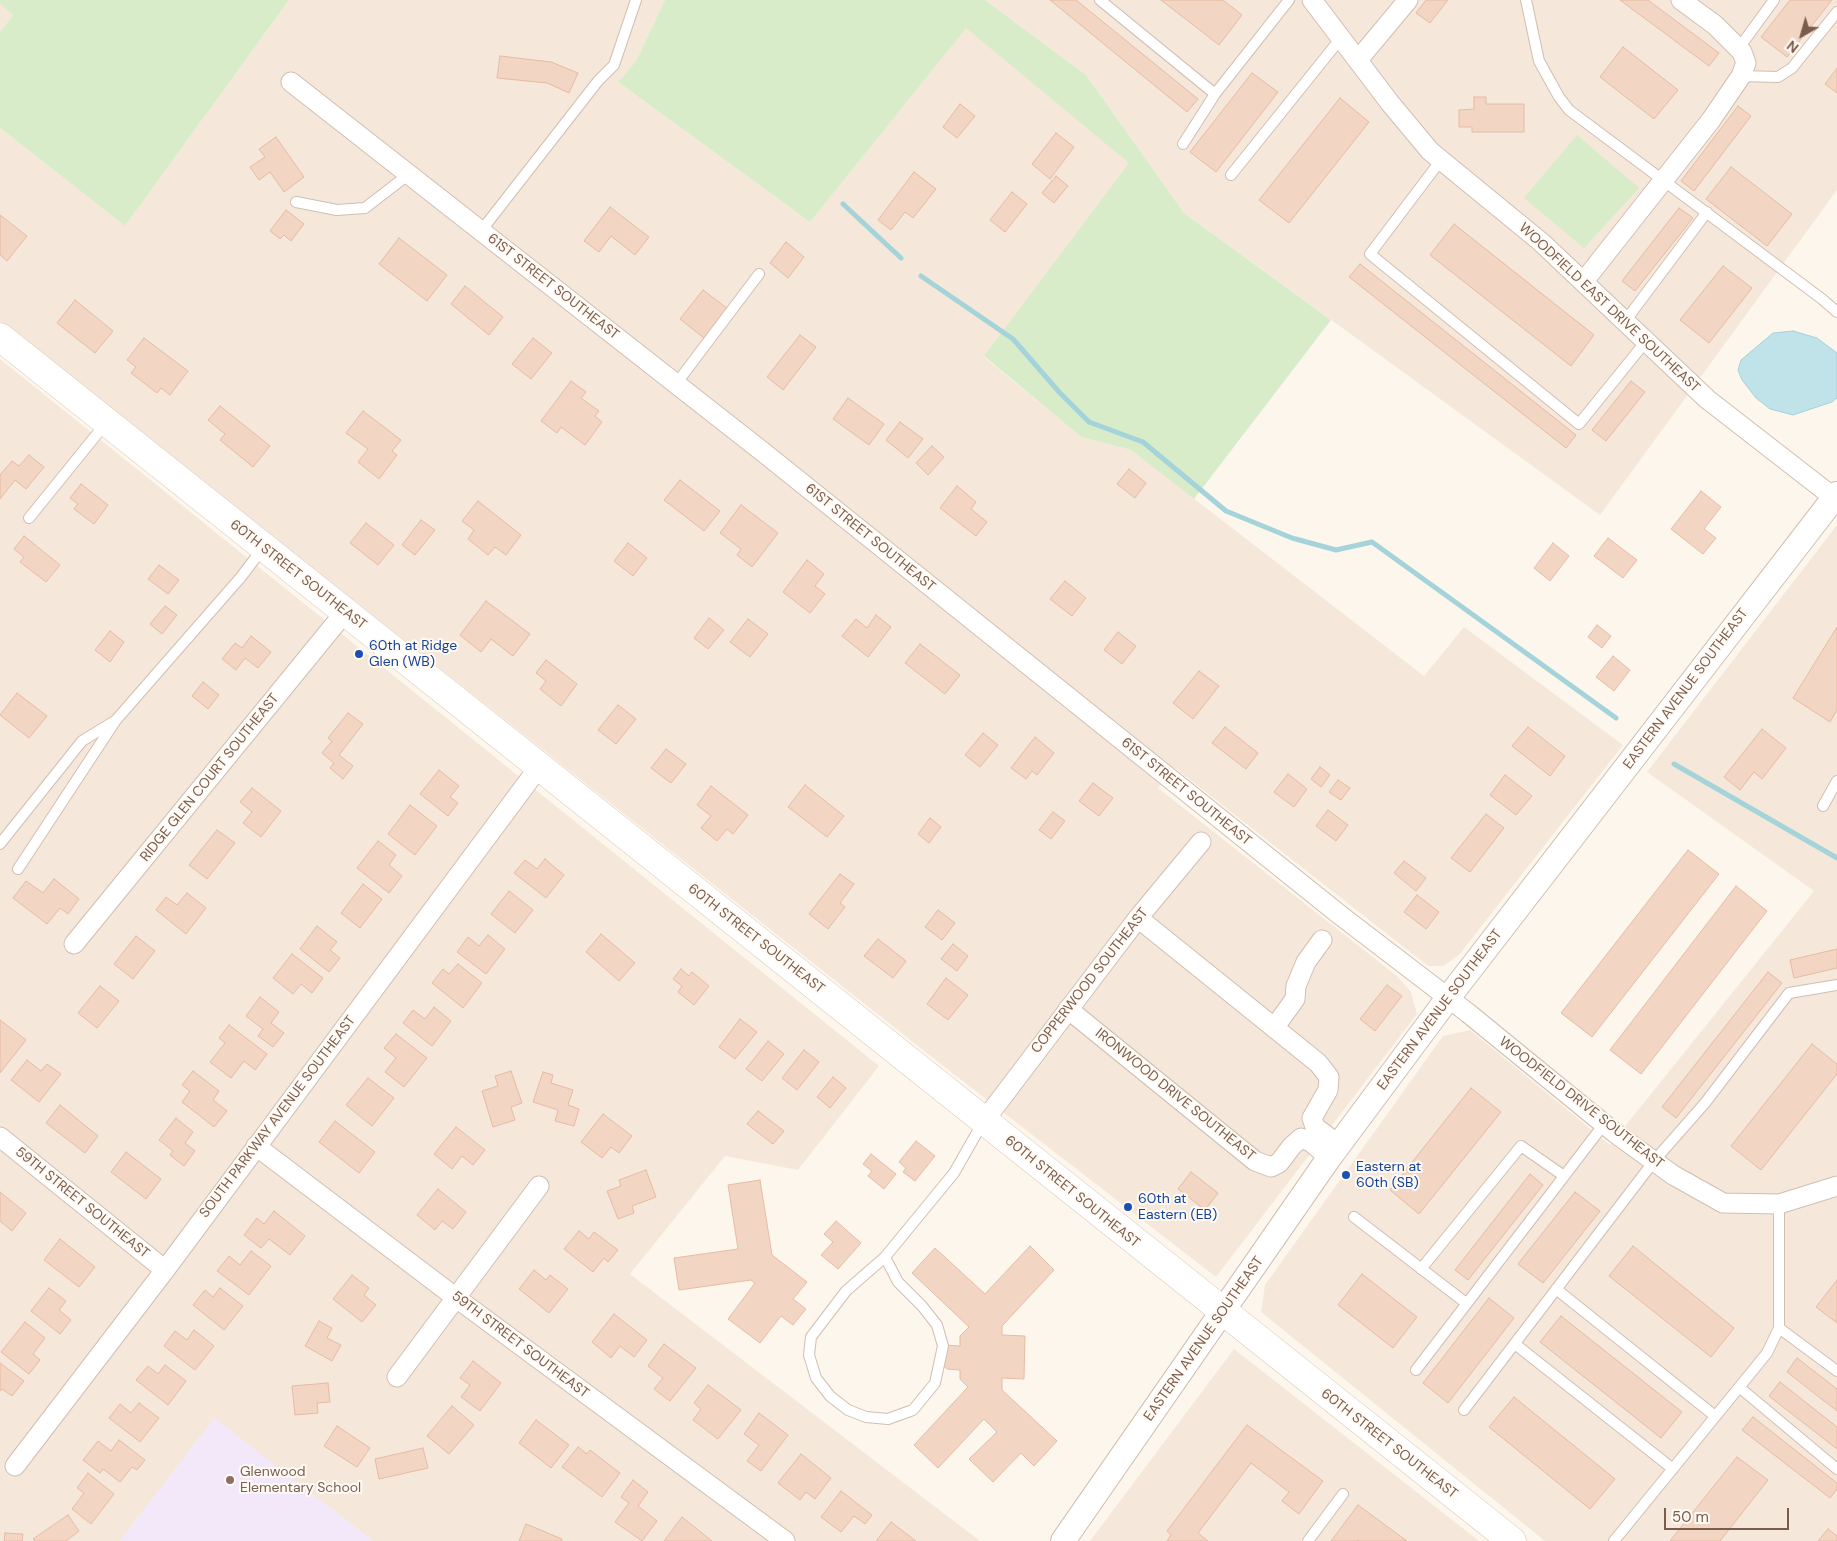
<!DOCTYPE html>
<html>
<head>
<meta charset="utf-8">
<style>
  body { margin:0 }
  #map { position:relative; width:1837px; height:1541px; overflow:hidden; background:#fdf6ec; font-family:"DM Sans",sans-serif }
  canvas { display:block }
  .north { position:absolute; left:1777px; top:10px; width:50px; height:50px; -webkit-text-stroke:4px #fffaf3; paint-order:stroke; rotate:218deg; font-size:14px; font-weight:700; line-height:20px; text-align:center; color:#7a5c4d }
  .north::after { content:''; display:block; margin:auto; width:18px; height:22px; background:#7a5c4d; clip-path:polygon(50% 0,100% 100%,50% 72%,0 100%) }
  .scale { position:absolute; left:1664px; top:1508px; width:125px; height:22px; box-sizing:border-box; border:2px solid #7a5c4d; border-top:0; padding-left:6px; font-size:15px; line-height:18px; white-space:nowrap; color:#7a5c4d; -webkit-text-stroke:4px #fffaf3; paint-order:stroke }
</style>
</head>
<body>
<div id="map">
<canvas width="1837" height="1541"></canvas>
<div class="north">N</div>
<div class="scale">50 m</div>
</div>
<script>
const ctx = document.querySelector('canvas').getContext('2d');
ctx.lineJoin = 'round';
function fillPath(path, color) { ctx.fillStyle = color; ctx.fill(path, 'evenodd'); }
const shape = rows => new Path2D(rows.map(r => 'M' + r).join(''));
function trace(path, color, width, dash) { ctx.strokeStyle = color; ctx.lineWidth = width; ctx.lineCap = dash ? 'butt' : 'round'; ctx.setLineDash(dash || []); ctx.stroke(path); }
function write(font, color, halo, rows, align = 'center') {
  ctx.font = font + ' "DM Sans",sans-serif'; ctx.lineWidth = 4; ctx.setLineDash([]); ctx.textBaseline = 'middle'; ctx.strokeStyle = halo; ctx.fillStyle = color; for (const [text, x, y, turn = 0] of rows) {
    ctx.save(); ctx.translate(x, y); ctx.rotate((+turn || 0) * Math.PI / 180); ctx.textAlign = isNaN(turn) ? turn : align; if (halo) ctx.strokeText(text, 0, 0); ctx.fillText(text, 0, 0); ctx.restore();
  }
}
const residential = shape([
  [289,0,665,0,636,61,618,82,810,222,966,27,1130,163,984,357,1081,437,1131,450,1424,676,1464,627,1623,745,1459,955,1443,966,1428,966,1175,768,1158,788,1397,976,1411,992,1417,1014,1216,1277,942,1065,0,321,0,128,125,226],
  [985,0,1837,0,1837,190,1600,515,1184,213,1086,75],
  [0,4,13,15,0,32],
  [0,359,879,1066,798,1170,725,1156,630,1274,980,1541,373,1541,214,1419,120,1541,0,1541],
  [1837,525,1837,1541,1545,1541,1261,1312,1265,1285,1443,1036,1470,1030,1610,1145,1814,891,1647,772],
  [1234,1349,1479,1541,1090,1541]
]);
const education = shape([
  [214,1418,373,1541,120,1541]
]);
const green = shape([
  [0,0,289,0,125,226,0,128,0,32,13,15,0,4],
  [665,0,985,0,1086,75,1184,213,1331,320,1194,499,1131,450,1081,437,984,356,1129,163,966,28,810,222,618,82,636,61],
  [1577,135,1639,188,1584,248,1524,198]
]);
const water = shape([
  [1793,331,1817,338,1837,353,1837,398,1832,402,1793,415,1770,409,1756,398,1742,380,1738,370,1741,360,1773,333,1793,331]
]);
const stream = shape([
  [843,204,901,258],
  [921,276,1013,339,1060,393,1089,422,1143,442,1226,511,1292,538,1336,550,1372,542,1616,718],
  [1674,764,1837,858]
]);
const building = shape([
  [1050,0,1076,0,1198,99,1187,112,1050,0],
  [1161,0,1223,0,1242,15,1219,45,1161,0],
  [1426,0,1448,0,1430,23,1416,13,1426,0],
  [1620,0,1648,0,1719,53,1709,66,1620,0],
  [1790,0,1832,0,1787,57,1761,37,1790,0],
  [1623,47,1678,90,1654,119,1600,77,1623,47],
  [500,56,551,62,578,73,569,93,547,83,497,78,500,56],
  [1837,68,1837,93,1825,84,1837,68],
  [1252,73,1278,92,1216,172,1190,152,1252,73],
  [1474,97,1486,97,1486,104,1524,104,1524,132,1472,132,1472,127,1459,127,1459,110,1474,109,1474,97],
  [1340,98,1369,122,1289,223,1259,200,1340,98],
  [960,104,975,116,957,138,943,127,960,104],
  [1738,106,1751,116,1694,191,1681,181,1738,106],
  [1056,133,1074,147,1050,179,1032,164,1056,133],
  [276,137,304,177,284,192,270,172,259,180,250,167,265,157,259,149,276,137],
  [1731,167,1792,214,1767,246,1706,199,1731,167],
  [914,172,936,189,913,218,905,212,891,230,878,220,914,172],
  [1056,176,1068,186,1054,203,1042,193,1056,176],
  [1012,192,1027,204,1005,232,990,220,1012,192],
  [610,207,649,237,635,255,611,236,599,252,584,241,610,207],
  [1679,208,1693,218,1635,291,1622,281,1679,208],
  [286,210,304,224,291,241,284,235,280,239,270,231,286,210],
  [0,215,27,236,7,261,0,255,0,215],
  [1454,224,1594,335,1571,366,1430,255,1454,224],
  [399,238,447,275,427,301,379,264,399,238],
  [786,242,804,257,788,278,770,263,786,242],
  [1360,264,1576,435,1566,448,1349,277,1360,264],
  [1723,266,1752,288,1709,343,1680,320,1723,266],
  [465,286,503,317,489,335,451,304,465,286],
  [703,290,728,309,704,338,680,319,703,290],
  [75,300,113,331,95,353,57,323,75,300],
  [800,335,816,347,783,390,767,377,800,335],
  [144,338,188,371,170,395,161,388,157,393,131,373,136,367,127,360,144,338],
  [533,338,552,353,531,379,512,364,533,338],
  [571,381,586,392,581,398,599,411,595,416,602,422,585,445,561,427,557,433,541,421,571,381],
  [1631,381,1645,392,1606,441,1592,430,1631,381],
  [848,398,884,424,869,445,833,419,848,398],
  [220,406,270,446,253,467,220,440,225,434,208,420,220,406],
  [363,411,401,440,392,451,397,455,379,479,358,462,368,449,346,433,363,411],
  [900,422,923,439,908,458,886,440,900,422],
  [932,446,944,457,928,475,916,463,932,446],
  [29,455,44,467,26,489,15,480,0,499,0,475,12,461,19,466,29,455],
  [1129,469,1146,483,1135,498,1117,484,1129,469],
  [680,480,720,511,704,531,664,500,680,480],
  [81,484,108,505,94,524,74,509,78,504,70,498,81,484],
  [957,486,976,502,971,509,987,522,976,536,940,508,957,486],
  [1701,491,1721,507,1704,529,1716,538,1703,554,1671,529,1701,491],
  [478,501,521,535,506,555,495,547,488,555,468,539,474,530,462,521,478,501],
  [741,505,778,533,752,567,737,555,741,549,720,533,741,505],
  [421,520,435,530,415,555,402,545,421,520],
  [366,523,394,545,378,565,350,543,366,523],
  [24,536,60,565,46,582,20,562,24,557,14,549,24,536],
  [1608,538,1637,560,1623,578,1594,556,1608,538],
  [628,543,647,558,633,576,614,561,628,543],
  [1553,543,1569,556,1550,581,1534,568,1553,543],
  [807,560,824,574,815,586,825,594,810,613,783,592,807,560],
  [159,565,179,580,168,594,148,579,159,565],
  [1065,581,1086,598,1072,616,1050,599,1065,581],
  [486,601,530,634,513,656,491,639,481,652,460,635,486,601],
  [165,606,177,615,162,634,150,624,165,606],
  [876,615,891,627,868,657,842,636,856,619,867,628,876,615],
  [709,618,724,630,708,649,694,638,709,618],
  [748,619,768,634,750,657,730,642,748,619],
  [1597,625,1611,636,1602,648,1588,637,1597,625],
  [1837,627,1837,710,1830,722,1793,698,1837,627],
  [110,631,124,642,110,662,95,650,110,631],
  [1118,632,1136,646,1122,664,1104,650,1118,632],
  [251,636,271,652,258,668,245,658,236,670,222,659,235,643,242,648,251,636],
  [920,644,960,675,945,694,905,663,920,644],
  [1613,656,1630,670,1614,691,1596,677,1613,656],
  [546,660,577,684,561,706,540,689,546,681,536,673,546,660],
  [1199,671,1219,686,1193,719,1173,703,1199,671],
  [203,682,219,695,208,709,192,696,203,682],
  [17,693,47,716,29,738,0,715,17,693],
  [618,705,636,719,616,744,598,730,618,705],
  [348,713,363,724,339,755,353,766,343,779,330,768,334,763,322,753,332,741,328,738,348,713],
  [1225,727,1258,753,1246,769,1212,743,1225,727],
  [1528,727,1565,756,1550,776,1512,746,1528,727],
  [1762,729,1786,748,1762,779,1754,772,1740,790,1724,777,1762,729],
  [983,733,998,745,980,767,965,755,983,733],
  [1035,737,1054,753,1037,775,1032,771,1026,779,1011,768,1035,737],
  [666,749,686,764,671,783,651,768,666,749],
  [1320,767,1330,775,1321,787,1311,779,1320,767],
  [439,770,459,786,450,797,458,803,448,816,420,794,439,770],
  [1288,774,1307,789,1294,807,1274,792,1288,774],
  [1505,775,1532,796,1516,815,1490,795,1505,775],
  [1338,780,1350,788,1341,800,1329,792,1338,780],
  [1093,783,1113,798,1099,816,1079,801,1093,783],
  [805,785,844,816,827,837,788,807,805,785],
  [711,786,748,815,733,834,727,829,717,841,701,828,711,816,697,805,711,786],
  [252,788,281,811,261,837,243,823,252,812,240,802,252,788],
  [410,805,437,826,415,855,388,834,410,805],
  [1328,810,1348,825,1336,841,1316,826,1328,810],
  [1053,812,1065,821,1051,839,1039,830,1053,812],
  [1486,814,1504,828,1470,872,1451,858,1486,814],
  [930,818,941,827,929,843,918,834,930,818],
  [217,830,235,843,207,879,189,865,217,830],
  [378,841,396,855,389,865,402,876,389,893,357,868,378,841],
  [1688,850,1719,874,1592,1037,1561,1013,1688,850],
  [545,859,564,875,546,898,514,873,525,860,537,869,545,859],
  [1404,861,1426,878,1416,891,1394,873,1404,861],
  [840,874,854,884,840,903,845,907,828,929,809,914,840,874],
  [54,879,79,899,68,914,60,908,47,924,13,898,26,881,43,893,54,879],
  [363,884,382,899,360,928,341,913,363,884],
  [1736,886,1767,911,1641,1074,1610,1050,1736,886],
  [509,891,533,910,515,933,491,914,509,891],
  [187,893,206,908,186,934,156,910,166,897,177,905,187,893],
  [1417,895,1439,912,1426,929,1404,912,1417,895],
  [938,910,955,923,942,940,925,927,938,910],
  [317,926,337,942,330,950,340,958,329,972,300,949,317,926],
  [601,934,635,963,619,981,586,952,601,934],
  [488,935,505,949,486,974,457,952,468,937,479,946,488,935],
  [136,936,155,951,133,979,114,964,136,936],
  [878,939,906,961,893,978,864,956,878,939],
  [953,944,968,956,957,971,941,959,953,944],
  [1837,949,1837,968,1794,978,1790,960,1837,949],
  [292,954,323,978,312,993,301,984,293,994,273,978,292,954],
  [458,964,482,983,463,1008,432,983,443,969,449,974,458,964],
  [681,969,689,976,692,972,709,986,694,1005,678,992,682,986,673,979,681,969],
  [1768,972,1782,983,1676,1118,1662,1107,1768,972],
  [946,978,968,995,948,1020,927,1004,946,978],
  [1387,985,1402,996,1375,1031,1360,1019,1387,985],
  [100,986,119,1001,97,1028,78,1013,100,986],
  [260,997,279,1012,271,1023,284,1033,273,1047,258,1036,263,1029,246,1016,260,997],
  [434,1007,451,1021,432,1046,403,1023,413,1010,425,1019,434,1007],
  [740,1019,757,1032,735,1059,719,1047,740,1019],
  [0,1020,26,1040,0,1073,0,1020],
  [229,1025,267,1054,255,1070,244,1061,231,1078,210,1062,225,1043,219,1038,229,1025],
  [396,1034,427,1058,404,1087,385,1072,396,1058,384,1048,396,1034],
  [768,1041,784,1054,762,1081,746,1069,768,1041],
  [1812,1044,1837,1064,1837,1074,1761,1170,1731,1146,1812,1044],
  [804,1050,819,1062,797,1090,782,1078,804,1050],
  [27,1060,41,1071,47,1064,61,1074,39,1102,11,1080,27,1060],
  [193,1071,219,1091,213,1100,227,1111,214,1127,182,1102,190,1091,182,1085,193,1071],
  [511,1071,522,1103,511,1107,515,1120,493,1127,482,1091,498,1086,495,1076,511,1071],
  [543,1072,553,1075,551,1083,573,1090,568,1105,579,1109,574,1126,555,1121,558,1110,533,1102,543,1072],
  [833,1077,846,1088,830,1108,817,1097,833,1077],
  [368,1078,394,1098,372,1126,346,1105,368,1078],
  [1471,1088,1501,1112,1419,1214,1390,1190,1471,1088],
  [60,1105,98,1136,85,1153,46,1123,60,1105],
  [758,1111,784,1131,773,1144,747,1124,758,1111],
  [603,1114,632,1136,619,1153,611,1147,602,1158,581,1142,603,1114],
  [176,1118,193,1132,185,1143,195,1151,184,1166,170,1155,173,1151,159,1140,176,1118],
  [335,1121,375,1152,359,1173,319,1142,335,1121],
  [456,1127,485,1150,473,1165,462,1156,452,1169,434,1154,456,1127],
  [916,1141,935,1156,915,1181,903,1172,906,1168,899,1162,916,1141],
  [126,1152,161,1179,146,1199,111,1172,126,1152],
  [871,1154,896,1174,884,1189,868,1176,872,1171,863,1164,871,1154],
  [646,1170,656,1197,632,1206,634,1213,618,1219,607,1191,621,1186,619,1180,646,1170],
  [1191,1172,1218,1193,1205,1210,1178,1189,1191,1172],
  [1530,1174,1543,1185,1468,1280,1455,1270,1530,1174],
  [760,1180,772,1255,807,1282,793,1299,806,1309,793,1325,781,1316,760,1343,728,1319,755,1283,751,1280,679,1290,674,1258,738,1249,728,1185,760,1180],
  [438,1189,466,1212,453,1229,442,1221,435,1230,417,1215,438,1189],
  [0,1192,26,1213,12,1231,0,1221,0,1192],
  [1575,1192,1600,1211,1543,1283,1518,1264,1575,1192],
  [274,1211,305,1236,290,1255,269,1239,261,1248,244,1235,257,1218,264,1224,274,1211],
  [836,1221,861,1243,838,1269,821,1255,833,1242,824,1234,836,1221],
  [579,1231,589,1239,594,1232,618,1250,608,1262,604,1258,593,1272,564,1249,579,1231],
  [60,1239,95,1267,79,1287,44,1260,60,1239],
  [1030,1246,1054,1270,1002,1326,1002,1335,1025,1336,1024,1379,1002,1378,1002,1390,1057,1441,1034,1466,1021,1453,993,1482,969,1459,997,1432,984,1419,938,1468,914,1445,968,1387,960,1379,960,1370,947,1369,944,1366,945,1345,960,1346,960,1336,969,1327,912,1273,935,1248,985,1294,1030,1246],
  [1633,1246,1734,1328,1711,1357,1609,1276,1633,1246],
  [251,1251,271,1266,249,1295,217,1271,229,1256,240,1265,251,1251],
  [534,1270,546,1280,550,1275,568,1289,549,1313,519,1289,534,1270],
  [1362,1274,1417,1317,1393,1348,1338,1305,1362,1274],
  [352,1275,369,1288,364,1295,376,1305,362,1322,333,1299,352,1275],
  [1837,1280,1837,1323,1816,1307,1837,1280],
  [49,1288,66,1301,59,1310,71,1320,60,1334,31,1311,49,1288],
  [220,1288,243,1306,224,1330,193,1305,205,1290,213,1297,220,1288],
  [1489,1298,1514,1318,1448,1403,1423,1383,1489,1298],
  [614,1314,647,1340,634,1357,620,1346,611,1358,592,1342,614,1314],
  [1561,1316,1682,1412,1661,1438,1540,1342,1561,1316],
  [319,1321,332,1328,327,1338,341,1345,332,1361,305,1346,319,1321],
  [25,1322,45,1338,33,1354,40,1360,29,1374,1,1352,25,1322],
  [194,1330,214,1346,195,1370,164,1346,175,1331,187,1340,194,1330],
  [664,1344,696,1368,670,1401,654,1389,663,1378,648,1366,664,1344],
  [1797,1358,1837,1389,1837,1411,1787,1372,1797,1358],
  [473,1361,501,1383,480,1411,461,1397,470,1385,460,1378,473,1361],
  [0,1363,24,1381,12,1396,2,1389,0,1391,0,1363],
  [165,1365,186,1381,168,1405,136,1380,148,1366,158,1374,165,1365],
  [1780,1382,1837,1427,1837,1449,1769,1396,1780,1382],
  [328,1383,330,1402,317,1403,318,1413,295,1415,292,1386,328,1383],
  [708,1385,741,1410,718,1439,693,1420,701,1409,694,1403,708,1385],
  [1514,1397,1615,1479,1590,1509,1489,1427,1514,1397],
  [139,1403,159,1418,140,1442,109,1418,120,1404,131,1413,139,1403],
  [452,1406,474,1425,449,1454,427,1436,452,1406],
  [759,1413,788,1435,761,1471,747,1461,759,1445,744,1434,759,1413],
  [1753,1417,1837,1483,1837,1489,1830,1498,1742,1430,1753,1417],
  [536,1420,569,1445,551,1468,519,1443,536,1420],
  [1247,1425,1323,1481,1299,1514,1282,1501,1289,1492,1251,1463,1198,1533,1208,1541,1167,1541,1171,1535,1167,1531,1247,1425],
  [337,1426,370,1448,357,1467,324,1446,337,1426],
  [119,1440,145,1460,137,1470,132,1467,120,1482,103,1469,100,1473,83,1460,98,1441,111,1451,119,1440],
  [578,1447,587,1454,590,1450,620,1473,602,1497,562,1467,578,1447],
  [423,1448,428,1468,379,1479,375,1459,423,1448],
  [801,1454,831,1478,815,1499,806,1492,800,1500,778,1483,801,1454],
  [1737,1457,1768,1480,1720,1541,1670,1541,1737,1457],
  [88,1473,114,1494,91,1524,72,1509,84,1493,77,1488,88,1473],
  [633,1480,648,1492,638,1506,657,1521,642,1541,615,1522,629,1503,621,1497,633,1480],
  [841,1491,872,1515,865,1524,854,1516,841,1532,821,1517,841,1491],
  [1358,1505,1407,1541,1360,1541,1358,1540,1357,1541,1331,1541,1358,1505],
  [68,1515,79,1531,66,1541,35,1541,33,1539,68,1515],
  [682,1517,712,1541,664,1541,682,1517],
  [891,1522,916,1541,876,1541,891,1522],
  [526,1524,562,1539,562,1541,519,1541,526,1524],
  [1828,1529,1837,1536,1837,1541,1818,1541,1828,1529],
  [5,1533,23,1534,22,1541,4,1541,5,1533]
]);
const service = shape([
  [1100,0,1215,94],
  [1526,0,1539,61,1559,97,1569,110,1822,299,1837,312],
  [1739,48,1774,0],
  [1741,76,1778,77,1792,68,1837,12],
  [1183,144,1215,94,1289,0],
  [1441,160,1370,254,1579,424,1647,340],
  [1231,175,1341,38],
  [296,202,337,210,365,208,409,174],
  [481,231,598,81,614,65,636,0],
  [1626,320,1707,212],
  [676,384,759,274],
  [29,518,106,423],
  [1823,806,1837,781],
  [0,844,82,741,113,722],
  [18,869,116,720,241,577,263,548],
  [1354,1217,1466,1303],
  [885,1257,898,1282,922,1306,937,1325,943,1346,935,1383,913,1410,888,1419,866,1417,848,1410,830,1396,816,1378,809,1355,811,1337,846,1291,885,1257,954,1173,983,1122],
  [1421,1269,1521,1146,1564,1176],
  [1556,1289,1715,1416],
  [1779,1328,1837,1371],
  [1515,1344,1673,1469],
  [1416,1370,1604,1124],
  [1739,1387,1837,1469],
  [1464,1410,1654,1161,1705,1103,1789,993,1837,985],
  [1308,1541,1343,1494],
  [1614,1541,1767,1353,1779,1328,1779,1204]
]);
const minor = shape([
  [1312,0,1390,103,1430,151,1541,242,1707,399,1837,500],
  [1358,60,1408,0],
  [291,82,763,452,1340,915,1468,1013,1615,1133,1673,1175,1723,1203,1779,1204,1837,1186],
  [1584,281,1711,120,1741,76,1746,63,1742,52,1715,25,1681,0],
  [1138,918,1318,1063,1329,1077,1328,1090,1312,1118,1315,1127,1339,1145],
  [74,944,345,612],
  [1068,1009,1255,1161,1271,1167,1279,1163,1292,1146,1301,1138,1311,1142,1329,1158],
  [1274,1028,1295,999,1296,986,1306,962,1322,940],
  [984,1121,1138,918,1201,842],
  [0,1137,165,1270],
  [256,1146,455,1297,785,1541],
  [397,1377,539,1186],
  [15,1466,165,1270,539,767]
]);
const tertiary = shape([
  [1063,1541,1329,1158,1448,998,1837,494]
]);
const secondary = shape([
  [0,337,1512,1541]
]);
const markers = [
  [359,654,5,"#1a4fb4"],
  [1346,1175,5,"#1a4fb4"],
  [1128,1207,5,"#1a4fb4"],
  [230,1480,5,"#8d6e63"]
];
const streetNames = [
  ["61ST STREET SOUTHEAST",553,287,38],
  ["WOODFIELD EAST DRIVE SOUTHEAST",1609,308,43],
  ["61ST STREET SOUTHEAST",870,538,39],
  ["60TH STREET SOUTHEAST",298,575,38],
  ["EASTERN AVENUE SOUTHEAST",1686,689,-53],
  ["RIDGE GLEN COURT SOUTHEAST",210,778,-51],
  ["61ST STREET SOUTHEAST",1186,792,39],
  ["60TH STREET SOUTHEAST",756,939,38],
  ["COPPERWOOD SOUTHEAST",1090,981,-52],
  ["EASTERN AVENUE SOUTHEAST",1440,1010,-53],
  ["IRONWOOD DRIVE SOUTHEAST",1175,1095,39],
  ["WOODFIELD DRIVE SOUTHEAST",1581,1103,38],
  ["SOUTH PARKWAY AVENUE SOUTHEAST",278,1117,-53],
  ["60TH STREET SOUTHEAST",1072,1192,39],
  ["59TH STREET SOUTHEAST",82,1203,39],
  ["EASTERN AVENUE SOUTHEAST",1204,1339,-55],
  ["59TH STREET SOUTHEAST",520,1345,37],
  ["60TH STREET SOUTHEAST",1389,1444,38]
];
const transitNames = [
  ["60th at Ridge",369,646],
  ["Glen (WB)",369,662],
  ["Eastern at",1356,1167],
  ["60th (SB)",1356,1183],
  ["60th at",1138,1199],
  ["Eastern (EB)",1138,1215]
];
const educationNames = [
  ["Glenwood",240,1472],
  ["Elementary School",240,1488]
];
fillPath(residential, '#f5e8da');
fillPath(education, '#f3e8fa');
fillPath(green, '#d8ecc9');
fillPath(water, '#bfe3e8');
trace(water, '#a5d3da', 1);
trace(stream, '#a5d3da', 5);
fillPath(building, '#f3d5c3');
trace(building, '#e6bba3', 1);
trace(service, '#d1beb0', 12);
trace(minor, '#d1beb0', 21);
trace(tertiary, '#d1beb0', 26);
trace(secondary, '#d6c0b0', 29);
trace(service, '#fff', 10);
trace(minor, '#fff', 19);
trace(tertiary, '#fff', 24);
trace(secondary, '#fff', 28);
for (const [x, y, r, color] of markers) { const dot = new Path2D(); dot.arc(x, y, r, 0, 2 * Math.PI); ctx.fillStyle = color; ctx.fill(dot); trace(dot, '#fffaf3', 2); }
write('14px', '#7a5c4d', '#fffaf3', streetNames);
write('14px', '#164399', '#fffaf3', transitNames, 'left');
write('14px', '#785e54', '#fffaf3', educationNames, 'left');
</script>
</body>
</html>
